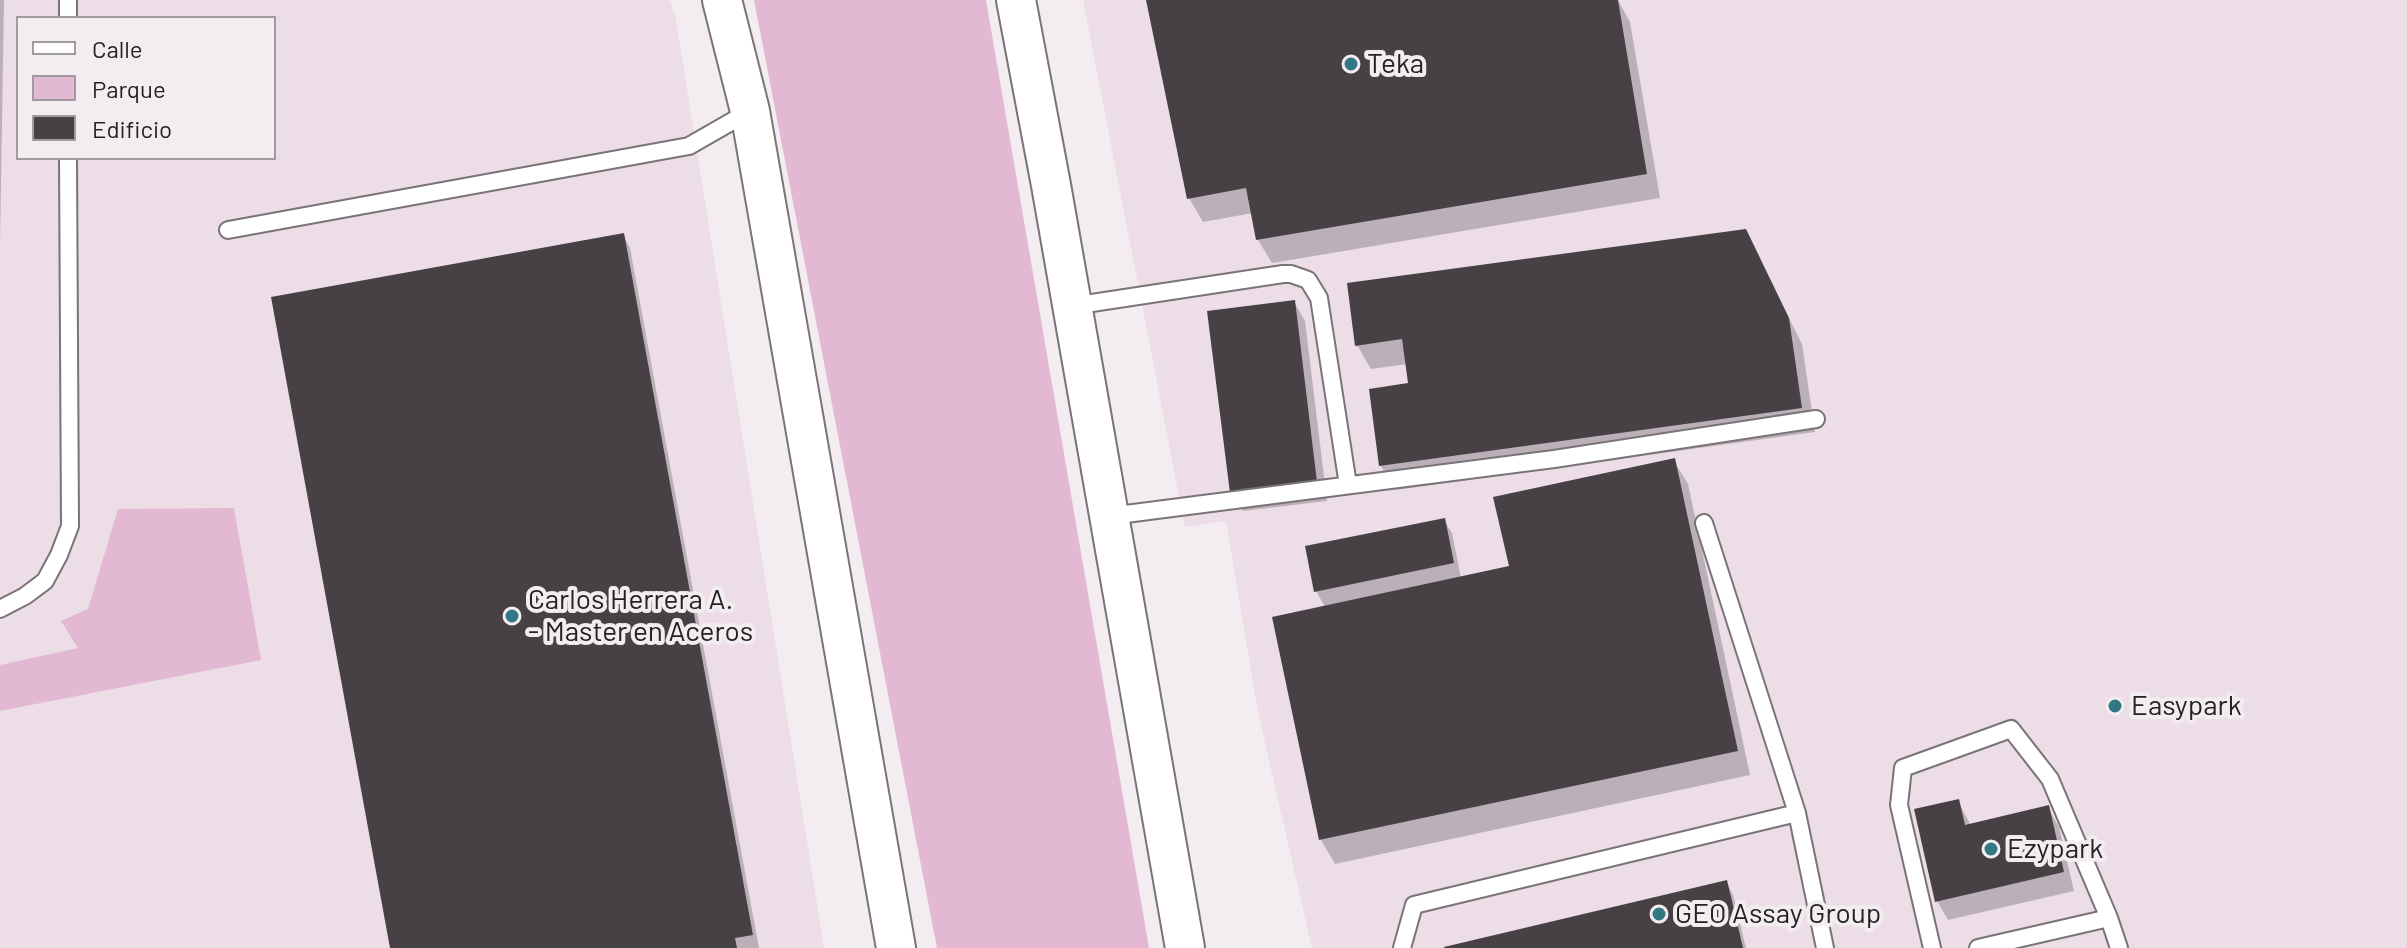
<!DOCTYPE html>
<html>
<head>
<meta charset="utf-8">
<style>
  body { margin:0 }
  #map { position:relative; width:2407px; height:948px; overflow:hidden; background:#f3ecf0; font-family:Barlow,sans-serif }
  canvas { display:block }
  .legend { position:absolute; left:16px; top:16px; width:260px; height:144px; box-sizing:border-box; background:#f3ecf0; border:2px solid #a19b9e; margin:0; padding:10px 14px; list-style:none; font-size:24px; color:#252224 }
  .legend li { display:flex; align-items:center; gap:16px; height:40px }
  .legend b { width:40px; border:2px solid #a19b9e }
</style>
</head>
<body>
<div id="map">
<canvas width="2407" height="948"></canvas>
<ul class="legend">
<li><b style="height:10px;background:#fff"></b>Calle</li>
<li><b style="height:22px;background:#e3b8d2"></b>Parque</li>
<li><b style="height:22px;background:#474145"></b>Edificio</li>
</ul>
</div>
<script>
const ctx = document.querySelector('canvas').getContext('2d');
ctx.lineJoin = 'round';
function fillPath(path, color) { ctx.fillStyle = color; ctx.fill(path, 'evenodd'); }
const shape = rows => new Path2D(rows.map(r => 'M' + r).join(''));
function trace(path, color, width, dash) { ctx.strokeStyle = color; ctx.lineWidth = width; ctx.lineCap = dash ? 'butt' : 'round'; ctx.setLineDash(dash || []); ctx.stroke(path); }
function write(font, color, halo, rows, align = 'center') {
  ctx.font = font + ' Barlow,sans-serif'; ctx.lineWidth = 8; ctx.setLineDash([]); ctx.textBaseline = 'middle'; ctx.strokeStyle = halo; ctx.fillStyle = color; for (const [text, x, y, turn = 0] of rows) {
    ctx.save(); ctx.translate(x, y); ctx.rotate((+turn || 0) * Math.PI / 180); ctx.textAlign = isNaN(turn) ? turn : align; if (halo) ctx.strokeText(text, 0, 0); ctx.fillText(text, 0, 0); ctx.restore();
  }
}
const built = shape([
  [0,0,670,0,676,20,824,948,0,948],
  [18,18,274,18,274,158,18,158],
  [1083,0,2407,0,2407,948,1312,948,1258,712,1226,521,1185,527]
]);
const green = shape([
  [754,0,986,0,1149,948,937,948],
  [234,508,261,660,0,711,0,665,78,648,61,621,88,609,118,509]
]);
const shadow = shape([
  [0,0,4,0,0,245],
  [1148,0,1618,0,1630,22,1660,198,1272,263,1258,240,1253,213,1203,222,1189,198],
  [1745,231,1802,344,1815,432,1395,490,1381,466,1410,385,1407,364,1371,369,1357,345],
  [623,235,630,248,759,948,392,948],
  [1294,302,1305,321,1327,501,1243,511,1232,492],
  [1674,461,1688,484,1750,775,1335,864,1321,840,1274,618,1325,607,1316,591,1444,520,1452,533,1461,578,1511,568],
  [1958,801,1971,826,2048,808,2059,827,2074,891,1948,920,1937,901],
  [1726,882,1733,895,1746,948,1448,948]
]);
const building = shape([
  [1146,0,1618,0,1647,174,1256,240,1246,188,1187,199],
  [1746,229,1789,318,1802,408,1379,466,1369,389,1408,383,1402,339,1355,346,1347,283],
  [624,233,753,935,735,938,737,948,390,948,271,297],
  [1295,300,1317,482,1230,493,1207,311],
  [1675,458,1738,751,1319,840,1272,617,1509,566,1493,497],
  [1445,518,1454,563,1314,592,1305,546],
  [1959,799,1965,825,2049,805,2064,872,1935,902,1914,809],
  [1727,880,1743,948,1444,948,1444,947]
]);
const service = shape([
  [68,0,68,18],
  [228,230,689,146,750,111],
  [1072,306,1283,274,1291,274,1308,280,1319,298,1348,485],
  [1110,516,1554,459,1816,419],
  [1704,523,1797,813,1825,948],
  [0,609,25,596,45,581,59,555,70,526,68,158],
  [1402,948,1414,905,1797,813],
  [1932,948,1899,805,1903,768,2011,729,2050,779,2109,918,2119,948],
  [1978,948,2109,918]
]);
const tertiary = shape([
  [722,0,750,111,896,948],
  [1016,0,1051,185,1185,948]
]);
const markers = [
  [1351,64,8,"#317784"],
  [512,616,8,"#317784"],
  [2115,706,8,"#317784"],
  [1991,849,8,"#317784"],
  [1659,914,8,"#317784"]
];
const poiNames = [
  ["Teka",1367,64],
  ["Carlos Herrera A.",528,600],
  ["- Master en Aceros",528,632],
  ["Easypark",2131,706],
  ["Ezypark",2007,849],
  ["GEO Assay Group",1675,914]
];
fillPath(built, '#ecdde6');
fillPath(green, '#e3b8d2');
fillPath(shadow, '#0003');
fillPath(building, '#474145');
trace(service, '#7a7377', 20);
trace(tertiary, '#7a7377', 42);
trace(service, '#fff', 16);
trace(tertiary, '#fff', 38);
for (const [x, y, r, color] of markers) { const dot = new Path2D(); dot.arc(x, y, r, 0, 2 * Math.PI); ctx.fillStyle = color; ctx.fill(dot); trace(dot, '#f3ecf0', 3); }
write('28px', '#252224', '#f3ecf0', poiNames, 'left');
</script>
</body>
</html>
